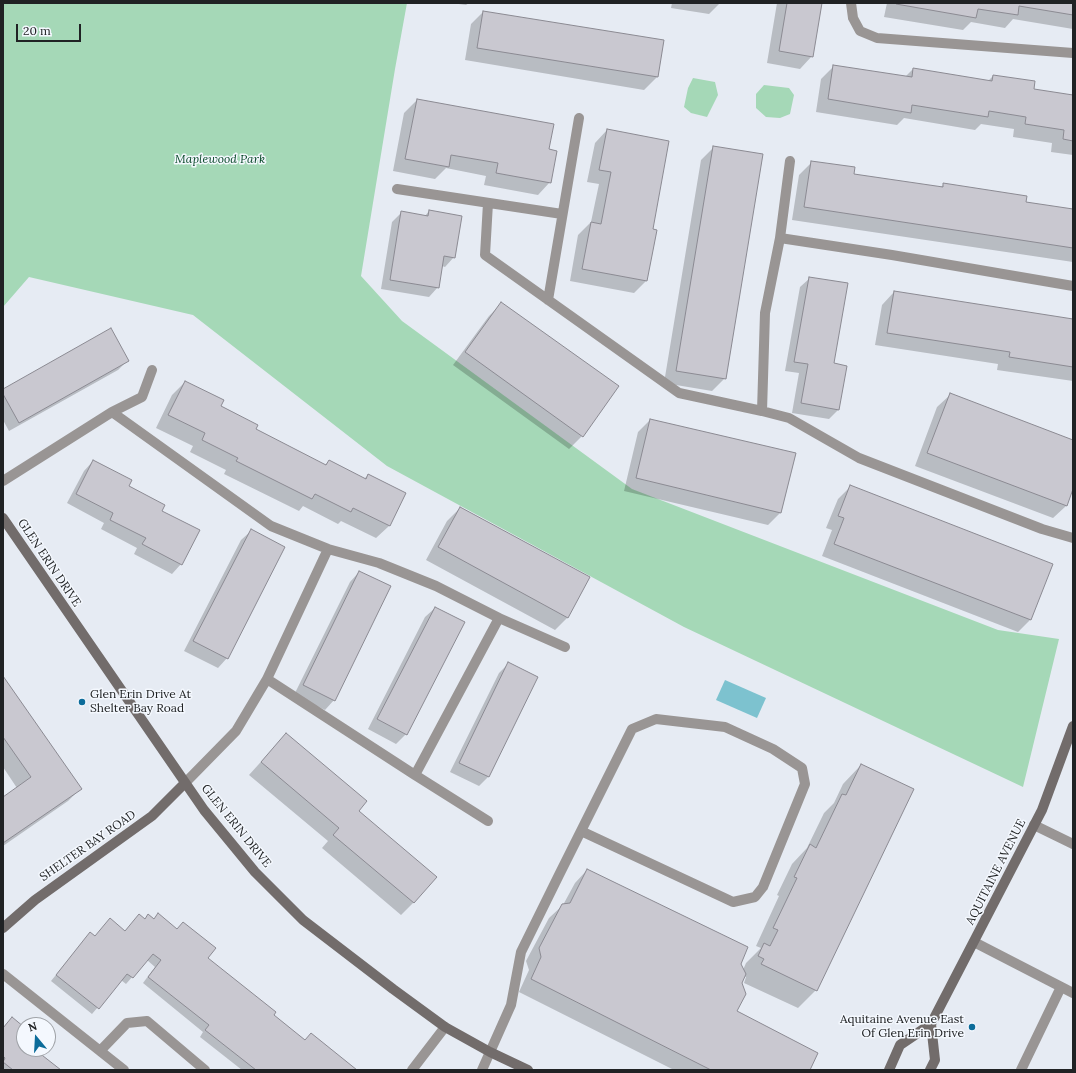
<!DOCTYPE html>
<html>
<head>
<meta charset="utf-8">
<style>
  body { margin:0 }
  #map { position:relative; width:1076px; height:1073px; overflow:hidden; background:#e6ebf3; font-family:Lora,serif }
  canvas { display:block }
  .frame { position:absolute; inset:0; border:4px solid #202224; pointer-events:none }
  .north { position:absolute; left:16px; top:1017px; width:40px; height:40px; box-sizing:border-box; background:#f4f8fe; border:1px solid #9fa2a7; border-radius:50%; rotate:342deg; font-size:11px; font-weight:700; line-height:16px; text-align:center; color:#202224 }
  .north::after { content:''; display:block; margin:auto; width:14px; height:18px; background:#0c6c9a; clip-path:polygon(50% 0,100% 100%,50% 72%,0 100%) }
  .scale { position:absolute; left:16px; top:24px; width:65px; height:18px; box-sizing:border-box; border:2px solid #202224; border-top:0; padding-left:5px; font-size:12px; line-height:14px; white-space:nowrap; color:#202224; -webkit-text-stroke:3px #f4f8fe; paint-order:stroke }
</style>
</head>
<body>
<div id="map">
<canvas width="1076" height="1073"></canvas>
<div class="frame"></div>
<div class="north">N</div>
<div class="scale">20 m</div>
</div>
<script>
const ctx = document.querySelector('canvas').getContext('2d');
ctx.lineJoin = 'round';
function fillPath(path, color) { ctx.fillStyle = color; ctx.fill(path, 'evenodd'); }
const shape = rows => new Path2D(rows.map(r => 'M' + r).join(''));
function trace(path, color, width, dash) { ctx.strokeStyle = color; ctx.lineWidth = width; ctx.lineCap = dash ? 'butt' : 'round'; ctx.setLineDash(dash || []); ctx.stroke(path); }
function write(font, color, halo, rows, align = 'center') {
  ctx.font = font + ' Lora,serif'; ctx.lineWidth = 3; ctx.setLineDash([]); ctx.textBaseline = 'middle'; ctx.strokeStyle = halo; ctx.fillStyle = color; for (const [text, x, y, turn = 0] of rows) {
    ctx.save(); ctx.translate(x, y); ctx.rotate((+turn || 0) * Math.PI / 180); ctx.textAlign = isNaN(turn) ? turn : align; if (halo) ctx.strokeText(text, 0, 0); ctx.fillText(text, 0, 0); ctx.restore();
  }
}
const green = shape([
  [3,3,407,3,395,69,361,276,402,321,632,489,998,630,1059,639,1023,787,684,627,387,466,193,315,29,277,3,307],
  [693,78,715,82,718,95,707,117,691,113,684,107,688,88],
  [764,85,789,88,794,95,790,114,780,118,766,117,756,108,756,94]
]);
const water = shape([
  [725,680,766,698,757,718,716,700]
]);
const shadow = shape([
  [451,3,469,3,466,5],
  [672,3,720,3,709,14,671,8],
  [777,3,821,3,812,56,800,69,767,63],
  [887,3,1073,3,1073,29,1013,19,1005,28,971,22,963,30,884,17],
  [483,12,663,41,657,77,644,90,465,60,471,24],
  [834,66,905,77,913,69,988,81,993,76,1033,90,1073,105,1073,155,1051,152,1052,143,1013,137,1014,129,981,124,975,130,904,118,897,125,816,112,821,79],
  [417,100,548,150,550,182,538,195,484,185,486,176,446,168,435,179,393,171,404,113],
  [607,130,652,230,646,281,634,293,570,281,578,235,591,222,599,184,587,182,595,143],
  [714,147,725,378,712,391,664,383,701,160],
  [812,162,853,175,940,188,944,184,1025,202,1073,210,1073,262,792,220,799,175],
  [429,211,454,257,445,267,442,266,438,287,429,297,381,289,392,222,401,213,425,216],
  [810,278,832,364,838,410,829,419,792,413,799,373,785,371,800,287],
  [894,292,1073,320,1073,381,997,370,998,364,875,345,882,305],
  [502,303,582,436,569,449,453,365,489,316],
  [128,360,118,370,9,431,3,420,3,390],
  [185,382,254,430,325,465,329,461,364,479,368,475,405,494,389,526,376,538,341,521,338,524,303,506,299,511,224,474,226,470,190,452,193,446,156,428,172,395],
  [950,395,1073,441,1073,487,1066,506,1053,518,915,466,937,407],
  [650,420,780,513,768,525,624,491,638,432],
  [93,461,161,511,181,564,172,574,134,554,137,548,101,529,104,523,67,503,84,471],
  [850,487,1030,620,1018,632,822,556,832,530,826,528,838,499],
  [460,508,568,617,555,630,426,560,447,521],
  [251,531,227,658,218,668,184,651,241,540],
  [359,572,334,700,325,710,294,695,350,582],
  [435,608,406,734,396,744,368,729,425,617],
  [508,664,488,777,479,786,450,772,499,673],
  [3,678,80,789,68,801,3,846,3,798,17,788,3,767],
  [286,734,357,811,414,902,401,915,322,848,328,841,249,775],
  [861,765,816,990,798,1008,744,983,746,977,744,976,740,986,736,1012,809,1070,674,1070,519,992,529,970,526,961,549,918,563,905,575,883,587,870,740,964,743,970,746,963,761,948,756,946,779,896,777,895,792,864,807,848,824,813,834,803,843,784],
  [149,915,207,958,273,1016,305,1041,355,1070,242,1070,200,1037,203,1032,143,983,155,967,147,960,126,984,121,980,92,1014,51,981,84,940,125,931,139,916,144,920],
  [12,1018,24,1028,24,1049,40,1049,37,1053,59,1070,3,1070,3,1028]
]);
const building = shape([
  [787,3,822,3,813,57,779,51,787,3],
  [897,3,1073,3,1073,15,1019,6,1018,15,978,9,976,18,896,4,897,3],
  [483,11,664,40,658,77,477,48,483,11],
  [833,65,912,77,913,68,992,81,993,75,1035,81,1034,89,1073,95,1073,141,1063,139,1064,130,1025,124,1026,117,989,111,988,117,912,105,911,113,828,99,833,65],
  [417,99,554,124,549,149,557,151,551,183,496,173,498,163,451,155,449,167,405,159,417,99],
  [607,129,669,141,653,229,657,230,647,281,582,269,591,222,601,224,611,172,599,170,607,129],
  [713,146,763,154,726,379,676,371,713,146],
  [811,161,855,167,854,174,943,187,943,183,1027,196,1026,202,1073,209,1073,248,804,207,811,161],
  [429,210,462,216,455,258,444,256,439,288,390,280,401,211,428,216,429,210],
  [809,277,848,283,834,363,847,366,839,410,801,403,808,364,794,362,809,277],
  [894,291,1073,319,1073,367,1009,357,1010,352,887,333,894,291],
  [501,302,619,386,583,437,465,352,501,302],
  [111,328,129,361,19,423,3,394,3,389,111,328],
  [185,381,224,400,221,406,258,425,256,429,326,465,329,460,366,479,368,474,406,493,390,526,353,508,351,512,315,494,312,499,236,461,238,458,202,440,205,433,168,415,185,381],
  [950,393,1073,440,1073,489,1067,506,927,453,950,393],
  [650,419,796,453,781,513,636,478,650,419],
  [93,460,132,480,129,486,165,505,162,511,200,530,182,565,142,544,146,538,110,520,113,513,76,494,93,460],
  [850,485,1053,564,1031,620,834,544,844,518,838,516,850,485],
  [460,507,590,577,568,618,438,547,460,507],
  [251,529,285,547,228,659,193,641,251,529],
  [359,571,391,586,335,701,303,685,359,571],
  [435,607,465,622,407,735,377,719,435,607],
  [508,662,538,677,489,777,459,763,508,662],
  [3,676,82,789,3,843,3,797,31,777,3,737,3,676],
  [286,733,367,801,359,811,437,877,414,903,333,835,339,828,261,762,286,733],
  [861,764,914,789,817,991,761,964,764,959,758,956,764,943,770,946,778,930,773,928,797,878,794,877,810,844,816,848,842,794,846,795,861,764],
  [587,869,748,947,741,964,746,974,742,983,746,994,737,1011,818,1053,810,1070,711,1070,531,979,541,957,539,948,562,904,570,903,587,869],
  [158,913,177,929,183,922,216,948,208,958,276,1012,274,1015,305,1040,311,1033,357,1070,256,1070,205,1030,209,1025,148,977,161,960,153,954,133,978,127,974,99,1009,56,975,90,932,95,936,110,918,125,931,139,914,145,919,148,914,154,919,158,913],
  [12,1017,24,1027,24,1049,41,1049,38,1052,61,1070,13,1070,3,1062,5,1058,3,1056,3,1028,12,1017]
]);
const lane = shape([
  [851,3,853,18,860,31,877,38,1073,53],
  [397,189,562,214],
  [488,203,485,255,679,393,762,411,789,418,859,458,1042,529,1073,538],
  [780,238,790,161],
  [548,300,579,118],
  [762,411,765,313,780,238,892,255,1073,286],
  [112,412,142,397,152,370],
  [3,481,112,412,271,526,328,549,379,563,436,586,499,618,415,775,267,679,236,731,185,783],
  [499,618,565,647],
  [267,679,328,549],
  [415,775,488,821],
  [1034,825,1073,844],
  [974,942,1073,993],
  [3,974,124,1070],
  [100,1051,127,1023,147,1021,205,1070],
  [412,1070,445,1027],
  [482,1070,511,1005,521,952,559,875,632,729,656,719,725,727,773,749,802,768,805,784,763,887,755,897,733,902,581,831],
  [1021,1070,1061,987]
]);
const secondary = shape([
  [3,518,204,810,255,872,303,920,393,989,445,1027,490,1052,528,1070],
  [3,928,35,900,152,816,185,783],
  [889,1070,900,1045,931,1024,1042,810,1073,726],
  [930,1070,935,1060,931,1024]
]);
const markers = [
  [82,702,4,"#0c6c9a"],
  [972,1027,4,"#0c6c9a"]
];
const parkNames = [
  ["Maplewood Park",220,160]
];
const streetNames = [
  ["GLEN ERIN DRIVE",49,563,56],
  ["GLEN ERIN DRIVE",236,826,51],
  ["SHELTER BAY ROAD",88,846,-35],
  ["AQUITAINE AVENUE",996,872,-63]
];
const poiNames = [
  ["Glen Erin Drive At",90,695],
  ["Shelter Bay Road",90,709],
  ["Aquitaine Avenue East",964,1020,"right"],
  ["Of Glen Erin Drive",964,1034,"right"]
];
fillPath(green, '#a5d8b7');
fillPath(water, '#7dc2cf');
fillPath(shadow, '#0003');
fillPath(building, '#c9c8d0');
trace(building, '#8b8a92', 1);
trace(lane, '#999594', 10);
trace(secondary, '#726c6b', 10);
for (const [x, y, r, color] of markers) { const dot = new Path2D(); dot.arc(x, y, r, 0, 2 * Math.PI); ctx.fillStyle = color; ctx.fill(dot); trace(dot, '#f4f8fe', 1.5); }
write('italic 12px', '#094829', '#f4f8fe', parkNames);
write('12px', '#202224', '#f4f8fe', streetNames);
write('12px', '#202224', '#f4f8fe', poiNames, 'left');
</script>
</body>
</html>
